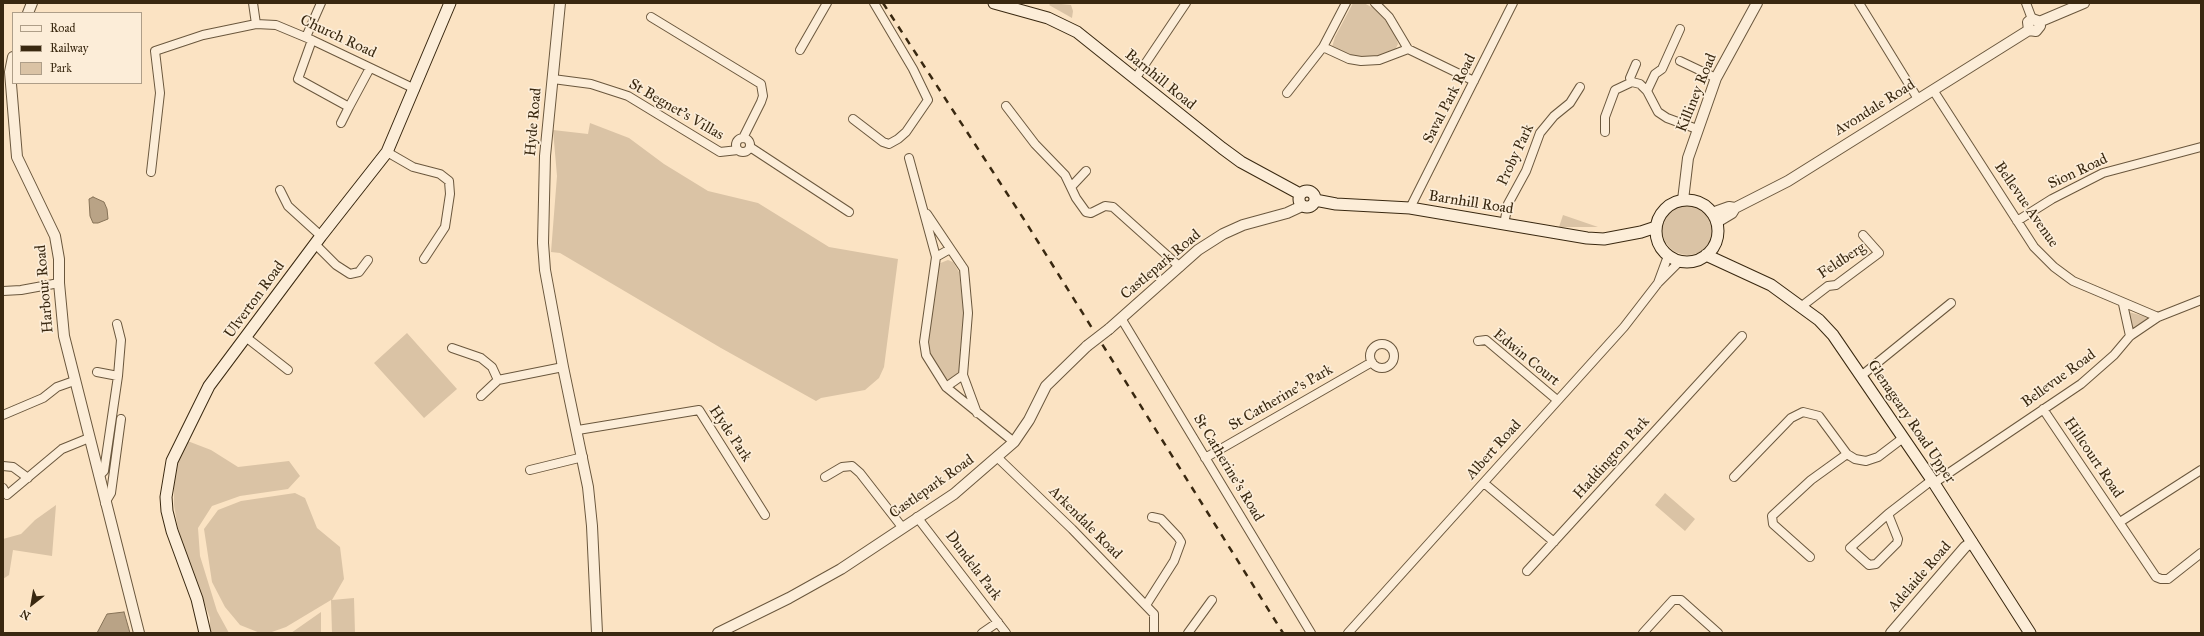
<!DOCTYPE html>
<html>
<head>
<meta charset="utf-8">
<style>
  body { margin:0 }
  #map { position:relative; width:2204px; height:636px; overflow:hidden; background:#fbe3c3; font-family:"IM FELL Great Primer",serif }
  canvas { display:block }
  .frame { position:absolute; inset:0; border:4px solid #392810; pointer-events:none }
  .legend { position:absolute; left:12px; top:12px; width:130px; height:72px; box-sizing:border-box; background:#fcedd8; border:1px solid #ae9e88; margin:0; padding:5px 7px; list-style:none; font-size:12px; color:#392810 }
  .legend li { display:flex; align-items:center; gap:8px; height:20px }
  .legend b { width:20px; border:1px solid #ae9e88 }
  .north { position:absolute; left:12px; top:584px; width:40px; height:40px; -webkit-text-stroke:3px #fcedd8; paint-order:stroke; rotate:211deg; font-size:11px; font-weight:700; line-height:16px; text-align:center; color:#392810 }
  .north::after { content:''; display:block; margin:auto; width:14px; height:18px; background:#392810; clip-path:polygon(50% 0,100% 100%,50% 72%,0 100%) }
</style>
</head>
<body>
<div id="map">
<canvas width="2204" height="636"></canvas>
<div class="frame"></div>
<ul class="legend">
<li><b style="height:5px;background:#fcedd8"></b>Road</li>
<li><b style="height:5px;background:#392810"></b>Railway</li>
<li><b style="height:11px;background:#dac3a5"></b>Park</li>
</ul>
<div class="north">N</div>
</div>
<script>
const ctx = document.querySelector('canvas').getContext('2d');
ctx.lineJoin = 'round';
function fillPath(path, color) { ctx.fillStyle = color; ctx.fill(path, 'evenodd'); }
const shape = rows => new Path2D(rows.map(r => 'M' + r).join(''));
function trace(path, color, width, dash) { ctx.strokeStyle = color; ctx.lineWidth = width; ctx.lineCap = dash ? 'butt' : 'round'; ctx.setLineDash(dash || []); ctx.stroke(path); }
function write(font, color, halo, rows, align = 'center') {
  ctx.font = font + ' "IM FELL Great Primer",serif'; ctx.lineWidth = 3.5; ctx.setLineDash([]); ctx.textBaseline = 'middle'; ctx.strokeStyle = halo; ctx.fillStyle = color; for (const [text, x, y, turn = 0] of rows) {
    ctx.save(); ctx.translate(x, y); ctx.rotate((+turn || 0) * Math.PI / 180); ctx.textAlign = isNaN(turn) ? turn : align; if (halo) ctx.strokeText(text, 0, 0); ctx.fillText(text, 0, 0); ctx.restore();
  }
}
const green = shape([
  [1051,3,1071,5,1073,11,1072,18,1049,5],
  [1353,3,1364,3,1373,8,1386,21,1395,33,1398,44,1395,50,1386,55,1367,58,1351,57,1332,47,1335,37],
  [590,123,629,138,664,164,708,191,758,203,829,247,898,259,884,367,879,378,865,390,821,398,816,401,721,348,560,253,551,252,557,176,553,130,588,134],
  '1662 229a26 26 0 1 1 52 0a26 26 0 1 1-52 0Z',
  [1563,215,1598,227,1559,227],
  [948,260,953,262,959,272,964,314,960,353,961,369,958,374,950,380,945,379,931,359,927,341,938,264],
  [2129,312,2147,317,2149,319,2132,329],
  [407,333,457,389,424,418,374,363],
  [185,440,211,450,238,467,289,461,300,476,288,489,240,496,212,506,198,528,200,556,217,611,229,633,210,633,210,618,179,535,174,505,174,475],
  [295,493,305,498,317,528,340,547,344,579,332,600,354,598,355,633,332,633,331,600,286,627,269,633,260,633,240,625,225,607,212,582,204,529,218,510,241,501],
  [1665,493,1695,519,1685,531,1655,505],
  [56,505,52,556,13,550,9,575,3,579,3,539,21,534,35,520],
  [321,612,321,633,291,633]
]);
const water = shape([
  [93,197,104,202,107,209,108,219,98,223,93,223,90,216,89,199,93,197],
  [124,612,130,633,97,633,107,614,124,612]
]);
const minor = shape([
  [253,3,256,24],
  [1375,3,1389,17,1408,49],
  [1859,3,1918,99],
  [2026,3,2032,19],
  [651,17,761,84,763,96,761,102,743,138],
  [306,37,321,3],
  [312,40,298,79,349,107,341,123],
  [1323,47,1349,59,1361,61,1379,60,1408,49,1474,81],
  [800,50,827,3],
  [1680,61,1716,78],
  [553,79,591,84,628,96,720,152,738,150],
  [1135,79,1186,3],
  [1632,82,1630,78,1636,64],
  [1933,90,2034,247,2054,267,2073,281,2158,317],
  [1647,91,1655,74,1662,69,1680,29],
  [1287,93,1323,47,1346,3],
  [1006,106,1035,144,1065,175,1076,198,1086,212,1091,213,1105,206,1113,207,1180,267],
  [349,107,370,68],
  [853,119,883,142,889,144,898,139,906,132,928,100,913,69,874,3],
  [1605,132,1605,117,1615,90,1632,82,1640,84,1647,91,1658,112,1667,118,1697,129],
  '736 145a7 7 0 1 1 14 0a7 7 0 1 1-14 0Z',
  [750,147,849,212],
  [387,152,413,167,440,174,449,181,450,194,445,227,424,259],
  [909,158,936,257,924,342,926,355,946,387,1014,442],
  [151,172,160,93,155,51,203,35,256,24,276,25,312,40,415,89],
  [1071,187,1086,171],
  [280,190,288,206,321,236],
  [1410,208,1513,3],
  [927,214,964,269,968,313,963,375,977,413],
  [2017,221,2052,199,2103,173,2201,147],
  [1504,224,1508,204,1526,171,1540,133,1554,116,1570,103,1580,87],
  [315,244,336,265,350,274,359,272,368,260],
  [936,257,950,249],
  [1658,283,1668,256],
  [3,291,21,290,59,283],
  [2123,304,2130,336],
  [1802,306,1828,286,1836,285,1879,253,1863,235],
  [1121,318,1311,633],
  [247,338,288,370],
  [1478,341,1486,340,1557,400],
  '1370 356a12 12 0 1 1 24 0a12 12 0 1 1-24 0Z',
  [452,348,481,358,492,367,498,380,563,367],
  [97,372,118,376],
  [1861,376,1951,303],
  [946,387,963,375],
  [481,396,498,380],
  [2043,409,2156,577,2161,579,2168,579,2201,553],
  [3,415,43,398,57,387,74,381],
  [578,430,699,410,765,515],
  [998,458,1072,529,1154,614,1154,633],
  [1205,458,1372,362],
  [3,466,13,467,28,478],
  [530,470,583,457],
  [99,476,104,471,118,376,121,340,117,324],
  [825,477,842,467,852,466,860,473,902,527],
  [1734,477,1791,418,1803,412,1819,416,1847,454,1855,459,1866,461,1878,457,1903,438],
  [1484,483,1554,542],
  [1934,483,2081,384,2114,355,2130,336,2158,317,2201,300],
  [3,488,7,495,62,449,89,438],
  [105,503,111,493,121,419],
  [1888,514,1850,548,1869,565,1876,564,1897,543,1898,539,1888,514,1932,480],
  [917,517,1006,633],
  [2120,522,2201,470],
  [1810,557,1773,524,1772,516,1811,480,1847,454],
  [1527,571,1742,336],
  [1146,605,1174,561,1181,542,1178,537,1161,519,1152,517],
  [982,633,998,622],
  [1188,633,1212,600],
  [1348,633,1624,327,1658,283,1680,261],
  [1643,633,1673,600,1681,600,1718,633]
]);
const tertiary = shape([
  [560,3,545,156,543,243,545,270,563,367,588,487,592,526,597,633],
  [28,13,32,3],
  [2039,22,2084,3],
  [13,57,10,72,17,157,55,236,59,259,59,283,64,336,139,633],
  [1683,200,1688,158,1716,78,1757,3],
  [1712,213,1729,207,1735,208],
  [1717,222,1732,213,1735,208,1788,181,2029,30,2036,31,2040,26,2038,21,2032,19,2028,22,2029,30],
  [1109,329,1198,250,1223,234,1243,225,1287,213,1302,206],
  [718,633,789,598,841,569,954,494,1014,442,1029,420,1046,386,1087,346],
  [1891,633,1965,547,1972,542]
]);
const secondary = shape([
  [994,3,1048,18,1077,32,1222,148,1241,162,1300,194],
  '1299 199a8 8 0 1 1 16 0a8 8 0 1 1-16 0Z',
  [1315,200,1336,204,1410,208,1587,238,1604,239,1641,232,1656,227],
  '1656 231a31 31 0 1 1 62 0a31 31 0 1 1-62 0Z',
  [1706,255,1771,285,1819,320,1833,335,1932,480,2030,633],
  [205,633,197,599,172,531,167,511,166,497,172,461,209,386,321,236,387,152,450,3]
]);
const rail = shape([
  [883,3,1025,221,1283,633]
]);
const tertiaryBridge = shape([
  [1087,346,1109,329]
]);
const streetNames = [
  ["Church Road",338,37,25],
  ["Barnhill Road",1160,80,39],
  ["Killiney Road",1697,93,-68],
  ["Saval Park Road",1450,99,-63],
  ["Avondale Road",1875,108,-32],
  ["St Begnet's Villas",676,110,30],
  ["Hyde Road",534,122,-85],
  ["Proby Park",1516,155,-65],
  ["Sion Road",2078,172,-25],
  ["Barnhill Road",1471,203,9],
  ["Bellevue Avenue",2026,205,55],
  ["Feldberg",1842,261,-33],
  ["Castlepark Road",1161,265,-40],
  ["Harbour Road",45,289,-95],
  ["Ulverton Road",255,300,-54],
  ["Edwin Court",1526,358,39],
  ["Bellevue Road",2059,379,-36],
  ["St Catherine's Park",1281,398,-30],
  ["Glenageary Road Upper",1911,422,56],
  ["Hyde Park",730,434,56],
  ["Albert Road",1494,450,-48],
  ["Haddington Park",1612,458,-48],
  ["Hillcourt Road",2093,458,56],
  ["St Catherine's Road",1228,468,59],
  ["Castlepark Road",932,487,-35],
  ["Arkendale Road",1085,523,45],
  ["Dundela Park",973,566,53],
  ["Adelaide Road",1920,577,-49]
];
fillPath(green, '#dac3a5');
fillPath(water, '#b9a386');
trace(water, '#867257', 1);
trace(minor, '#6a573d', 10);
trace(tertiary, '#6a573d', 12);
trace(secondary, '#392810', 13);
trace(minor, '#fcedd8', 8);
trace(tertiary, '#fcedd8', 10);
trace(secondary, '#fcedd8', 11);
trace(rail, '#392810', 2.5, [7, 7]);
trace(tertiaryBridge, '#6a573d', 12, []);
trace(tertiaryBridge, '#fcedd8', 10);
write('15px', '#392810', '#fcedd8', streetNames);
</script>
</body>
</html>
